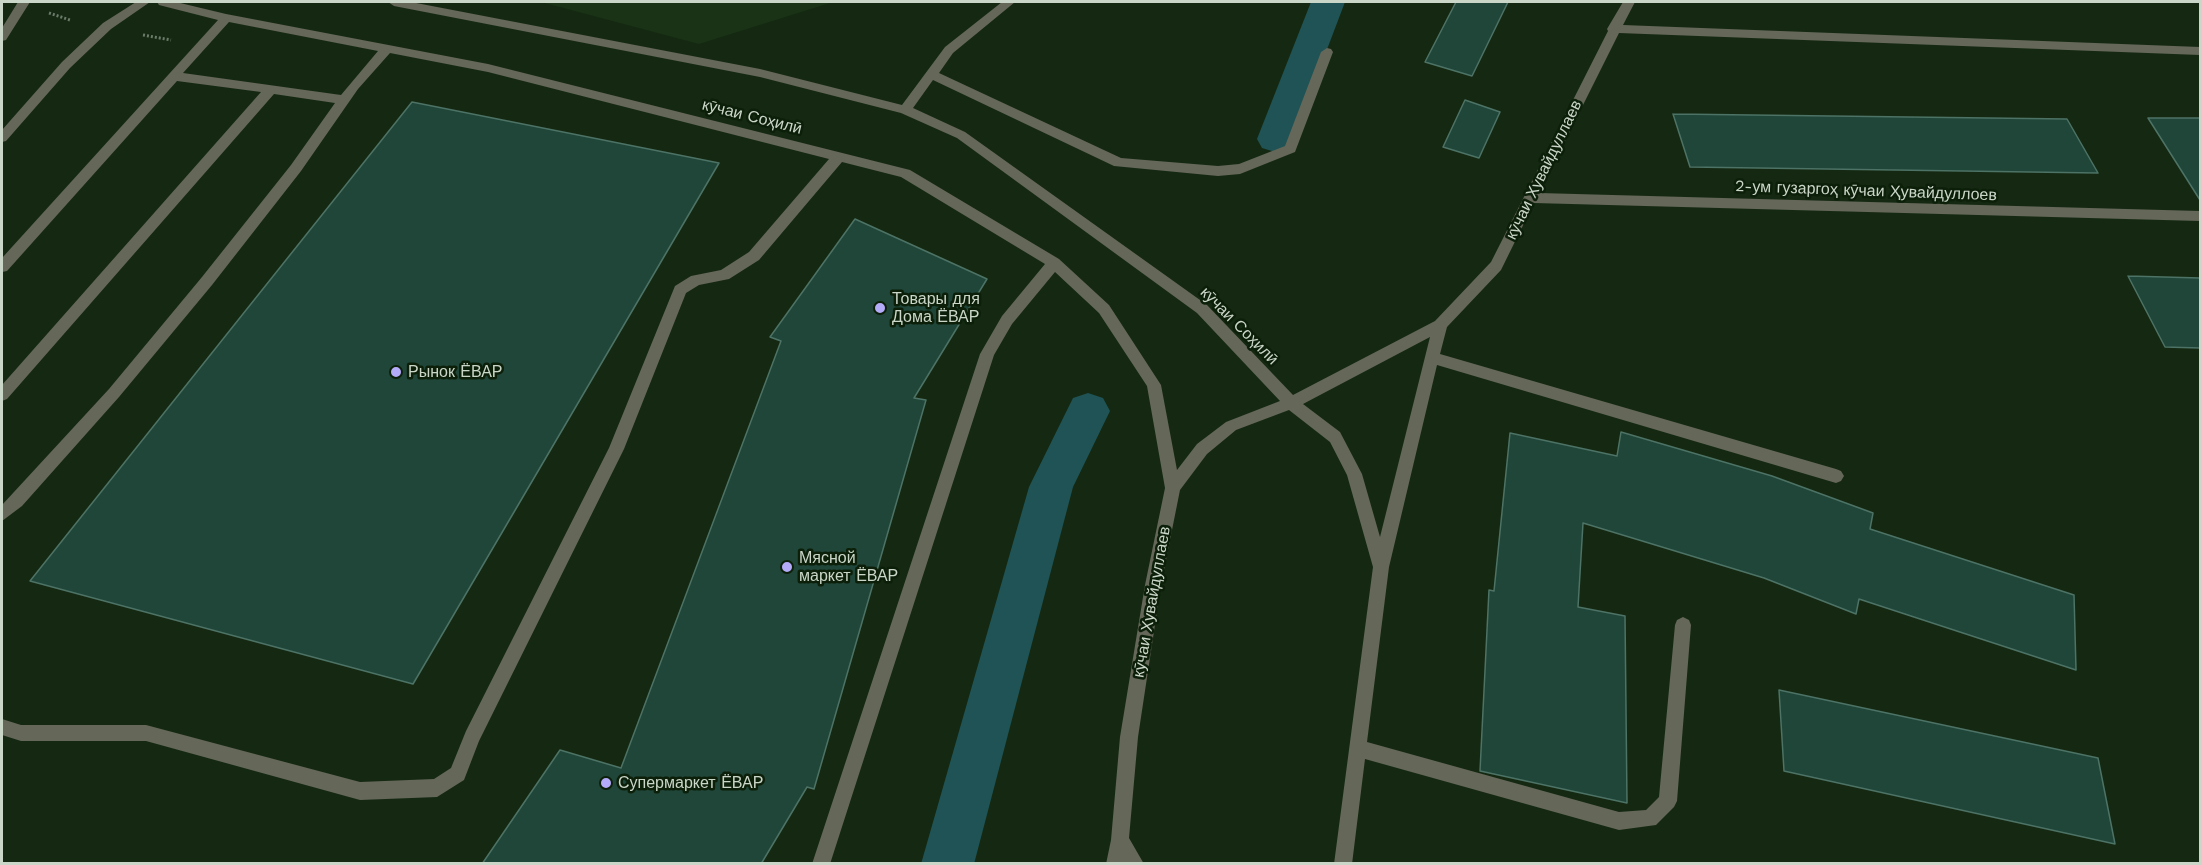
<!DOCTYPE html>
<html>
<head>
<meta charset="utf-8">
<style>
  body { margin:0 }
  #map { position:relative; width:2202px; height:865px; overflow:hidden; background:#152912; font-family:"Work Sans",sans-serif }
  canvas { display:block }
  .frame { position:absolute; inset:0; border:3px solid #cad6c8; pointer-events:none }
</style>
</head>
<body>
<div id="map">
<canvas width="2202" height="865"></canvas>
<div class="frame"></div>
</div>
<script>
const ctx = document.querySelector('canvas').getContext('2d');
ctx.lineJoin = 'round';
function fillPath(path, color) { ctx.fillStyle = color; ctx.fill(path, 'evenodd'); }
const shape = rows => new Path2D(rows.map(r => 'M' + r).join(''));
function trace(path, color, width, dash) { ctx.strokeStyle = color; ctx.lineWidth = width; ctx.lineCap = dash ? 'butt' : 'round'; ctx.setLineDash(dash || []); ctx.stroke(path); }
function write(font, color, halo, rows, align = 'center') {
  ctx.font = font + ' "Work Sans",sans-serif'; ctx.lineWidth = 5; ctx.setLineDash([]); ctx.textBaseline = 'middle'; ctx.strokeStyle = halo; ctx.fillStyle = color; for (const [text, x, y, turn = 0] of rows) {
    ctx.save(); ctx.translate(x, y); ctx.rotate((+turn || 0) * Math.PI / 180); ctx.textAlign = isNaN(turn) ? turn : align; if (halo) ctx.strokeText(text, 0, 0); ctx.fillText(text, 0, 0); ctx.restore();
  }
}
const built = shape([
  [541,2,833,2,699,44]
]);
const canal = shape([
  [1311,2,1345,2,1293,139,1288,148,1275,152,1262,148,1257,139,1311,2],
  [1088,393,1103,398,1110,411,1073,487,974,864,921,864,1029,487,1073,398,1088,393]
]);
const building = shape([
  [1456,2,1508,2,1472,76,1425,62,1456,2],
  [1465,100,1500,112,1479,158,1443,147,1465,100],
  [412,102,719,163,413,684,30,581,412,102],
  [1673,114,2067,119,2098,173,1690,167,1673,114],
  [2148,118,2200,118,2200,200,2148,118],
  [855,219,987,279,914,398,926,400,814,789,807,787,761,864,482,864,560,750,621,768,781,341,770,337,855,219],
  [2128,276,2200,278,2200,348,2165,347,2128,276],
  [1621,432,1772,476,1873,513,1870,529,2074,595,2076,670,1859,599,1856,614,1764,578,1583,523,1578,607,1625,616,1627,803,1480,771,1489,590,1494,591,1510,433,1617,456,1621,432],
  [1779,690,2098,758,2115,844,1784,771,1779,690]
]);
const path = shape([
  [49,13,70,20],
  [143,35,171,40]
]);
const minor = shape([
  [18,2,30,2,6,40,2,41,2,28,18,2],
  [136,2,150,2,111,29,70,68,6,141,2,142,2,130,62,62,103,23,136,2],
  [157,2,176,2,226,14,488,64,910,170,1059,259,1109,305,1161,385,1177,470,1197,444,1226,422,1280,401,1197,313,957,138,901,113,760,77,394,6,388,2,411,2,760,69,902,105,945,47,1002,2,1015,2,953,53,939,73,1121,158,1218,166,1239,164,1285,146,1321,52,1327,48,1331,49,1333,52,1295,152,1240,174,1218,176,1114,166,933,80,913,108,965,132,1207,305,1293,395,1435,321,1491,262,1608,31,1607,29,1623,2,1635,2,1623,25,2200,47,2200,55,1619,33,1539,193,2200,211,2200,221,1534,203,1501,270,1447,327,1440,354,1836,469,1841,471,1844,476,1841,481,1836,483,1437,365,1389,567,1367,742,1619,812,1646,810,1659,797,1675,625,1677,620,1683,617,1689,620,1691,625,1677,801,1674,807,1656,825,1619,830,1365,759,1352,864,1334,864,1373,567,1347,475,1330,442,1289,410,1236,430,1207,454,1180,490,1161,585,1138,737,1129,838,1144,864,1106,864,1111,840,1120,737,1145,585,1165,488,1147,386,1099,313,1055,272,1012,324,994,355,830,864,812,864,980,354,1002,316,1045,264,901,177,842,162,759,260,729,279,699,285,686,293,624,449,479,741,464,780,437,797,360,800,146,741,21,741,2,735,2,719,21,725,146,725,360,782,434,779,451,768,466,731,609,448,675,286,691,276,721,270,749,252,829,159,488,72,390,53,358,89,301,171,212,285,119,397,22,506,2,521,2,505,109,389,202,277,291,165,335,103,274,94,7,399,2,401,2,385,261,92,177,81,7,271,2,272,2,258,218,20,159,5,157,2],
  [229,22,378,51,341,95,183,73,229,22],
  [1430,337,1380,537,1362,474,1340,432,1303,404,1430,337]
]);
const markers = [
  [880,308,6,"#b4acf9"],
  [396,372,6,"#b4acf9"],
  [787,567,6,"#b4acf9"],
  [606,783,6,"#b4acf9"]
];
const streetNames = [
  ["кӯчаи Соҳилӣ",752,117,14],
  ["кӯчаи Хувайдуллаев",1544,170,-64],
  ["2-ум гузаргоҳ кӯчаи Ҳувайдуллоев",1866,191,2],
  ["кӯчаи Соҳилӣ",1239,326,45],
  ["кӯчаи Хувайдуллаев",1152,602,-80]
];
const poiNames = [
  ["Товары для",892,299],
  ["Дома ЁВАР",892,317],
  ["Рынок ЁВАР",408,372],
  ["Мясной",799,558],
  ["маркет ЁВАР",799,576],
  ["Супермаркет ЁВАР",618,783]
];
fillPath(built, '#1a3216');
fillPath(canal, '#1f5355');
fillPath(building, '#204539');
trace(building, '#4d7366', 1.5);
trace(path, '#6b7b69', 3, [2, 2]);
fillPath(minor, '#656759');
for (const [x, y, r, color] of markers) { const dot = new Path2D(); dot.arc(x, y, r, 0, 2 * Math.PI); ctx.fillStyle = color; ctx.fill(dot); trace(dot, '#0c1f09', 2); }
write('16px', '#cad6c8', '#0c1f09', streetNames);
write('16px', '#cad6c8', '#0c1f09', poiNames, 'left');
</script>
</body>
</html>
